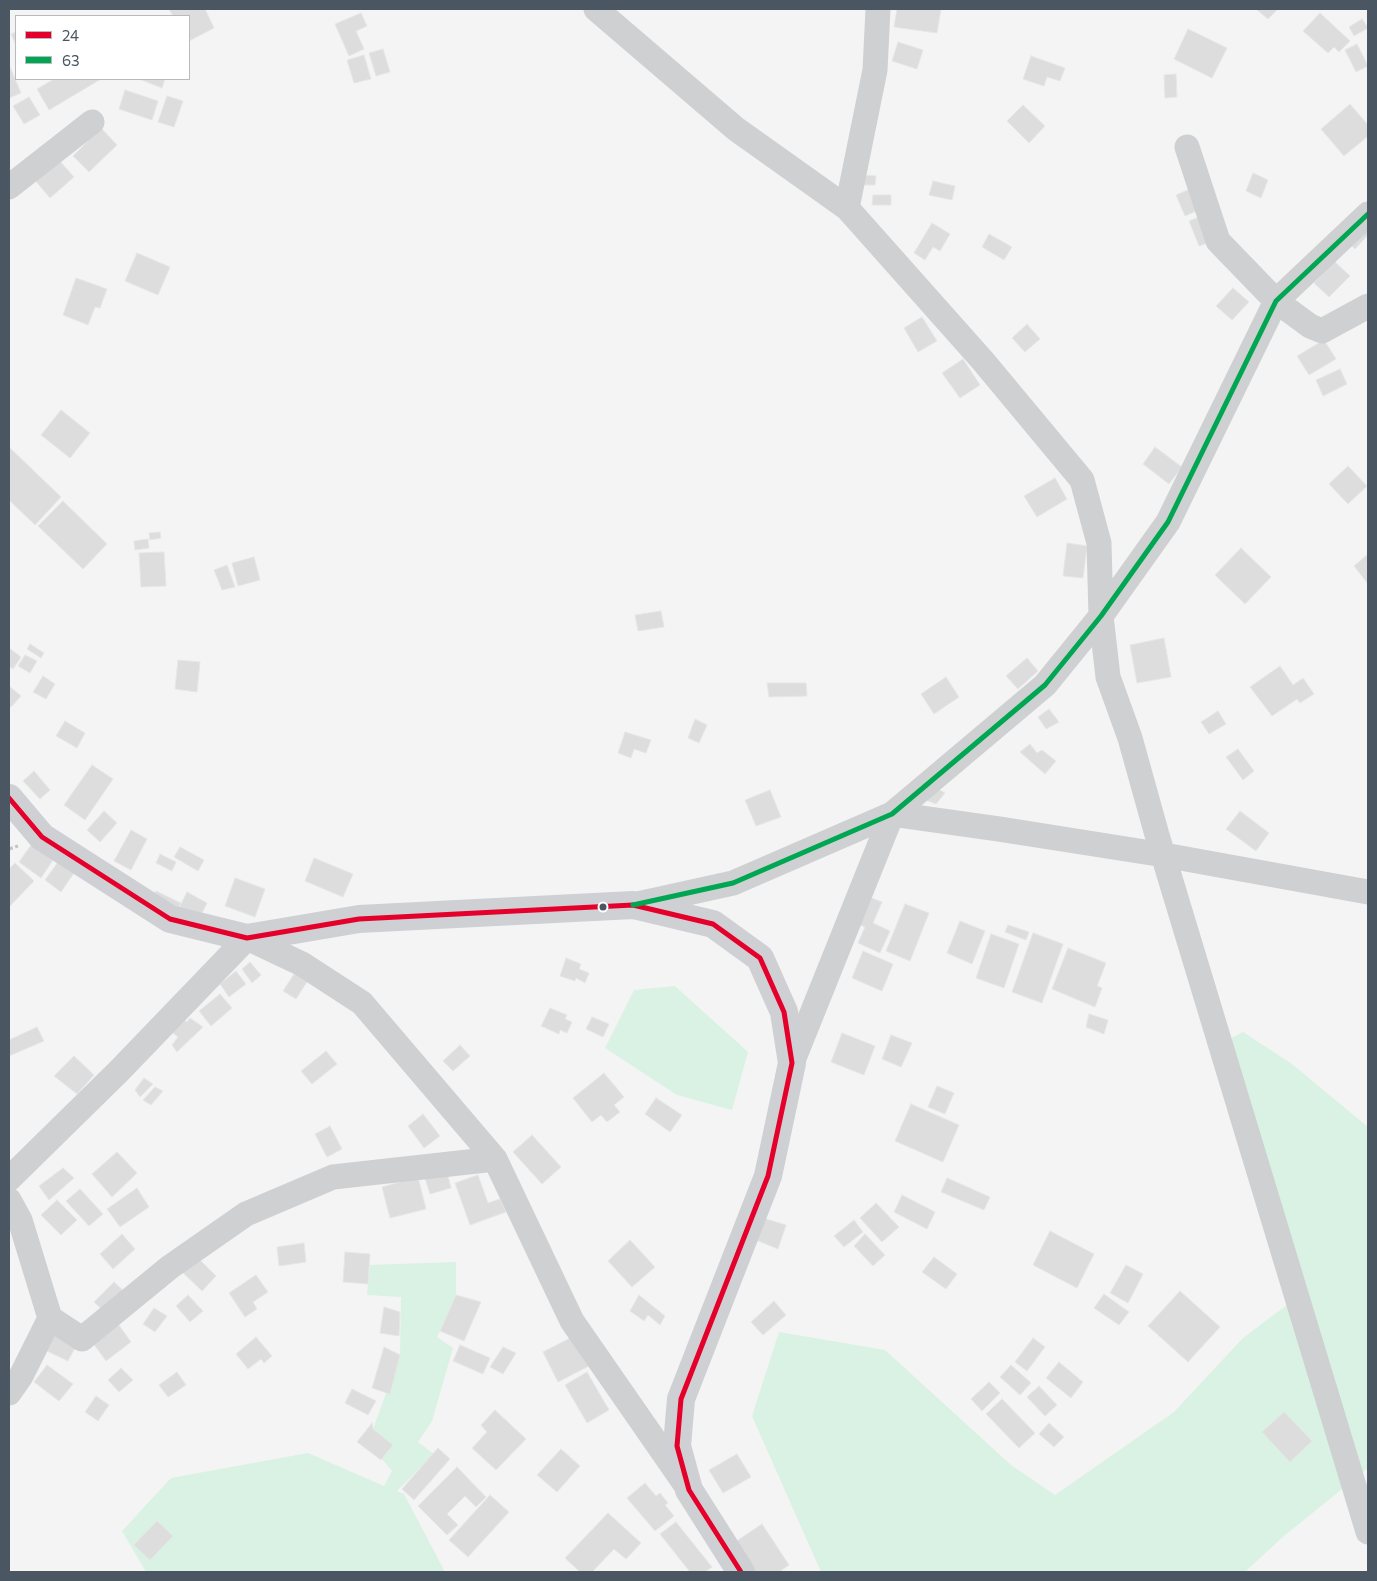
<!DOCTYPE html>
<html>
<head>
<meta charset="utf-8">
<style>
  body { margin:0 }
  #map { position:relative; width:1377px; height:1581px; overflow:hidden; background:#f4f4f4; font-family:Commissioner,sans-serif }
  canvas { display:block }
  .frame { position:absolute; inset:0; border:10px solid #4a5661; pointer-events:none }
  .legend { position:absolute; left:15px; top:15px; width:175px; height:65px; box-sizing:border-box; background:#fff; border:1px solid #b7bbc0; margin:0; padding:6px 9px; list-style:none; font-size:15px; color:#4a5661 }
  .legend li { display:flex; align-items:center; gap:10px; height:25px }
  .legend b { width:25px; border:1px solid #b7bbc0 }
</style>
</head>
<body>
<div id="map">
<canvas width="1377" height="1581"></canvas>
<div class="frame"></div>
<ul class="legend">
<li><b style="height:6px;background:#e4002b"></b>24</li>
<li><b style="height:6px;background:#00a651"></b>63</li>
</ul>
</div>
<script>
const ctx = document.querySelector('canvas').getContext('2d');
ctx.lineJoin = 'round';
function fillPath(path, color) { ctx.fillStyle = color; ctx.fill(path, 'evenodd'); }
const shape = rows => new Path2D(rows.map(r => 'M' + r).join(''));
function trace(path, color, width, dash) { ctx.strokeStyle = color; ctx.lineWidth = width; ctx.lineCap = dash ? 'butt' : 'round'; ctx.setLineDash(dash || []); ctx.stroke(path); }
const green = shape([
  [675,986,748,1052,732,1110,677,1095,605,1048,634,990],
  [1243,1032,1292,1064,1368,1127,1368,1468,1284,1536,1245,1572,821,1572,752,1416,779,1332,885,1350,1011,1465,1055,1495,1174,1412,1243,1338,1304,1292,1228,1040],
  [456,1262,456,1295,437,1337,453,1348,432,1421,418,1442,434,1454,397,1491,404,1494,445,1572,146,1572,122,1531,171,1478,308,1453,384,1486,392,1471,382,1459,393,1445,373,1429,400,1355,401,1297,367,1295,370,1265]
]);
const building = shape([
  [169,9,205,9,214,28,189,41,189,16,173,16,169,9],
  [897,9,941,9,937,33,894,27,897,9],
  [1256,9,1278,9,1268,19,1256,9],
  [361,13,367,26,356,31,364,49,349,56,335,24,361,13],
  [1320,13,1350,41,1339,52,1334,47,1328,53,1303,31,1320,13],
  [1362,19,1368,28,1354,36,1349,27,1362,19],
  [1188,29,1227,48,1212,78,1174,59,1188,29],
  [16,32,16,45,11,34,16,32],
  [898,42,923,50,917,69,892,61,898,42],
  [1357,44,1368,66,1356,72,1345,50,1357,44],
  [383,49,390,72,376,76,369,53,383,49],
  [364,55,371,79,354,83,347,60,364,55],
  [1031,56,1065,68,1060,81,1047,77,1044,86,1023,79,1031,56],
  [9,67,10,67,21,93,9,98,9,67],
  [1176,74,1177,97,1165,98,1164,75,1176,74],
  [54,79,101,79,49,110,37,89,54,79],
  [139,79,165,79,162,88,139,79],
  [125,90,158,101,152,120,119,109,125,90],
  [167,96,183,101,174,127,158,122,167,96],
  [29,97,40,115,24,124,13,106,29,97],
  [1350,104,1368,125,1368,136,1344,156,1321,129,1350,104],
  [1023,105,1045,126,1029,143,1007,121,1023,105],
  [101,128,117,145,89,172,73,156,101,128],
  [58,159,74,177,50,198,34,179,58,159],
  [1253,173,1268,180,1261,198,1246,191,1253,173],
  [864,175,876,176,875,185,864,185,864,175],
  [933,181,955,186,952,200,929,195,933,181],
  [1190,189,1199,210,1185,216,1176,195,1190,189],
  [873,195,891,195,891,205,872,205,873,195],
  [1368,216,1368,235,1355,249,1342,237,1368,216],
  [1199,217,1210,242,1199,246,1189,221,1199,217],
  [932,223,950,234,940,251,933,247,925,260,914,253,932,223],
  [989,234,1012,247,1004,260,982,247,989,234],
  [137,253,170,267,158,295,125,281,137,253],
  [1334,261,1350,276,1329,297,1314,283,1334,261],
  [76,278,107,289,100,308,95,307,88,325,63,315,76,278],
  [1233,288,1249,302,1232,320,1216,306,1233,288],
  [922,317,937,341,918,352,904,328,922,317],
  [1027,324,1040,339,1025,352,1012,338,1027,324],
  [1324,340,1336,359,1309,375,1297,356,1324,340],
  [963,359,980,385,960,398,942,373,963,359],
  [1340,369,1347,384,1323,396,1316,380,1340,369],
  [61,410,90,433,70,458,41,435,61,410],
  [9,447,61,497,35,525,9,500,9,447],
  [1155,447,1182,467,1169,484,1143,464,1155,447],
  [1348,466,1367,486,1348,504,1329,484,1348,466],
  [1055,478,1067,499,1037,517,1024,496,1055,478],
  [63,501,107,544,83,569,38,526,63,501],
  [160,532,161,538,150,540,149,533,160,532],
  [148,539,149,548,135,550,134,541,148,539],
  [1067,543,1087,546,1083,578,1063,576,1067,543],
  [1241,548,1271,577,1245,604,1215,575,1241,548],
  [164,552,166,586,141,587,139,553,164,552],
  [1368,554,1368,584,1354,566,1368,554],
  [254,557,260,580,238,586,232,563,254,557],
  [227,565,235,587,222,590,214,570,227,565],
  [661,611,664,627,638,631,635,615,661,611],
  [1164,638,1171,677,1137,683,1130,645,1164,638],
  [30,644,44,653,41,658,27,649,30,644],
  [9,648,21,657,13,669,9,666,9,648],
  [25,655,37,661,30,673,18,666,25,655],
  [1027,658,1038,671,1018,689,1006,676,1027,658],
  [178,660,200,662,197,692,175,689,178,660],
  [1280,666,1293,685,1303,678,1314,694,1300,703,1297,699,1272,716,1250,687,1280,666],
  [43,676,55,684,46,699,33,692,43,676],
  [946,677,959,697,934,714,921,694,946,677],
  [767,683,806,683,807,696,769,697,767,683],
  [9,686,21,696,11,707,9,706,9,686],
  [1049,709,1059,722,1046,729,1038,717,1049,709],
  [1218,711,1226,724,1209,734,1201,722,1218,711],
  [695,719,707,725,699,743,688,738,695,719],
  [65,721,85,733,77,748,56,736,65,721],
  [625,732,651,740,646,753,634,749,631,758,618,753,625,732],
  [1030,744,1037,753,1042,750,1056,761,1045,774,1020,752,1030,744],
  [1238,749,1254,771,1243,780,1226,757,1238,749],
  [92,765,113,779,85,820,64,805,92,765],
  [34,771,50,790,40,799,23,781,34,771],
  [933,786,945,793,936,804,923,799,933,786],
  [770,790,781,817,756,826,745,800,770,790],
  [104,811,117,823,100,842,87,830,104,811],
  [1240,811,1269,833,1256,851,1226,829,1240,811],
  [131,830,147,839,131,870,114,861,131,830],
  [31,845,53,860,41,878,19,862,31,845],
  [180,847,204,860,198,871,174,857,180,847],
  [160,854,176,862,172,871,156,863,160,854],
  [314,858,353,874,343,897,305,881,314,858],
  [58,862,74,873,61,892,45,880,58,862],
  [15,863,34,881,9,907,9,869,15,863],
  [235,878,265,889,255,917,225,906,235,878],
  [156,891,181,903,175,914,150,903,156,891],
  [187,892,207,903,199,919,179,908,187,892],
  [869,897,882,902,873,923,890,931,880,953,858,943,865,927,858,924,869,897],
  [905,904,929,913,910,961,886,951,905,904],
  [960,921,985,931,972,964,947,953,960,921],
  [1008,925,1029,932,1026,940,1005,932,1008,925],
  [1033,933,1063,944,1042,1003,1012,992,1033,933],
  [991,934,1019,944,1004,988,976,978,991,934],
  [1068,948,1106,963,1097,986,1102,988,1095,1007,1052,989,1068,948],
  [863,951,893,964,882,991,852,978,863,951],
  [566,958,581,964,579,969,589,973,585,983,576,978,575,981,560,976,566,958],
  [250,962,261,975,252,983,242,969,250,962],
  [236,971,246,984,229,997,220,984,236,971],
  [296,971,309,979,296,999,283,991,296,971],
  [220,994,232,1008,211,1026,199,1011,220,994],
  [550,1008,567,1015,565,1019,572,1022,567,1033,560,1030,559,1034,541,1026,550,1008],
  [1089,1014,1108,1020,1104,1034,1086,1027,1089,1014],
  [177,1016,187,1022,190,1018,203,1027,177,1052,172,1045,178,1037,168,1029,177,1016],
  [592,1017,609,1024,603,1037,586,1029,592,1017],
  [37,1027,44,1041,9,1056,9,1040,37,1027],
  [842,1033,875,1046,864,1075,831,1062,842,1033],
  [891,1035,912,1043,901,1067,882,1059,891,1035],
  [460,1045,470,1056,453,1071,443,1061,460,1045],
  [326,1051,337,1064,312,1084,301,1071,326,1051],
  [74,1056,94,1075,77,1094,54,1076,74,1056],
  [604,1073,624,1097,614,1105,620,1112,607,1122,601,1115,592,1122,573,1098,604,1073],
  [144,1078,153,1084,140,1097,135,1090,144,1078],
  [937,1086,954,1093,945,1114,928,1107,937,1086],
  [155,1087,163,1091,151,1105,143,1100,155,1087],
  [656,1098,682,1115,670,1132,645,1114,656,1098],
  [911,1104,959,1125,943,1162,895,1141,911,1104],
  [423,1114,440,1136,424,1148,408,1126,423,1114],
  [330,1126,342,1149,327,1157,315,1134,330,1126],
  [532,1135,561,1167,542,1184,513,1152,532,1135],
  [117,1152,137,1173,112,1197,92,1174,117,1152],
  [63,1168,74,1178,49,1200,39,1186,63,1168],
  [447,1172,451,1188,430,1194,425,1178,447,1172],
  [478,1175,488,1203,500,1199,506,1212,470,1225,455,1183,478,1175],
  [418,1177,426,1209,390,1218,382,1187,418,1177],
  [947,1178,990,1197,984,1210,941,1192,947,1178],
  [137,1188,149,1207,120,1227,107,1209,137,1188],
  [80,1189,103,1214,89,1226,66,1201,80,1189],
  [902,1195,935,1212,927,1229,894,1212,902,1195],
  [57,1200,77,1220,61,1235,41,1215,57,1200],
  [876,1203,899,1227,882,1242,860,1218,876,1203],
  [763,1218,786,1225,778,1249,756,1240,763,1218],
  [854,1220,863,1232,844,1247,834,1236,854,1220],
  [1050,1231,1094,1254,1077,1288,1033,1265,1050,1231],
  [122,1234,135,1249,113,1269,100,1254,122,1234],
  [865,1234,885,1255,873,1266,854,1246,865,1234],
  [630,1240,655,1267,632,1287,608,1261,630,1240],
  [304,1243,306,1262,279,1266,277,1247,304,1243],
  [345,1252,370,1254,368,1284,343,1282,345,1252],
  [195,1255,216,1276,202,1291,180,1270,195,1255],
  [934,1257,957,1274,946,1289,922,1272,934,1257],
  [1126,1265,1143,1274,1128,1303,1110,1293,1126,1265],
  [256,1275,268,1292,253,1302,257,1309,245,1317,229,1293,256,1275],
  [114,1282,127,1294,107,1314,94,1302,114,1282],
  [1180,1291,1220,1327,1188,1362,1148,1326,1180,1291],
  [1104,1294,1129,1312,1119,1325,1094,1308,1104,1294],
  [188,1295,203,1311,190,1322,176,1306,188,1295],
  [456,1295,481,1302,464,1341,440,1331,456,1295],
  [639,1295,665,1316,660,1325,648,1315,644,1321,630,1311,639,1295],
  [774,1301,786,1315,763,1335,751,1322,774,1301],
  [384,1307,400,1312,399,1336,380,1333,384,1307],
  [154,1308,167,1316,155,1332,143,1324,154,1308],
  [118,1324,131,1342,106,1361,93,1343,118,1324],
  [55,1335,76,1346,68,1361,47,1351,55,1335],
  [574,1336,589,1366,558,1382,543,1352,574,1336],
  [256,1337,272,1356,264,1363,261,1359,248,1369,236,1354,256,1337],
  [1033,1338,1045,1347,1027,1371,1015,1362,1033,1338],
  [460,1345,490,1358,483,1374,453,1361,460,1345],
  [384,1347,400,1355,390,1394,372,1388,384,1347],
  [503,1347,516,1353,503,1374,490,1367,503,1347],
  [1059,1362,1083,1382,1071,1398,1046,1378,1059,1362],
  [47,1365,73,1384,59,1401,34,1382,47,1365],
  [1011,1365,1031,1383,1020,1395,1000,1377,1011,1365],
  [121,1368,133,1380,119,1392,108,1380,121,1368],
  [177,1372,186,1385,168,1397,159,1385,177,1372],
  [587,1372,609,1410,587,1423,565,1385,587,1372],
  [989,1382,1000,1393,982,1411,971,1399,989,1382],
  [1039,1386,1057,1405,1045,1416,1027,1397,1039,1386],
  [352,1389,376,1401,368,1415,345,1403,352,1389],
  [96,1396,109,1405,98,1421,85,1412,96,1396],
  [1002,1399,1035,1433,1019,1448,986,1414,1002,1399],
  [495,1410,526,1439,496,1470,472,1448,487,1432,481,1425,495,1410],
  [1284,1412,1312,1441,1290,1462,1262,1432,1284,1412],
  [372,1423,373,1429,393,1445,381,1460,357,1442,372,1423],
  [1049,1423,1064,1437,1054,1447,1039,1434,1049,1423],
  [438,1448,450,1459,414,1500,402,1489,438,1448],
  [561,1449,580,1466,557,1492,537,1475,561,1449],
  [737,1454,751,1477,723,1493,709,1470,737,1454],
  [457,1467,486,1497,476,1507,465,1496,447,1514,458,1525,447,1535,418,1506,457,1467],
  [645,1483,656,1496,660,1493,668,1503,665,1505,674,1516,655,1531,627,1498,645,1483],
  [490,1495,509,1512,468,1557,449,1540,490,1495],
  [608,1513,641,1543,626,1559,614,1549,592,1572,580,1572,565,1558,608,1513],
  [157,1521,173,1536,150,1560,134,1545,157,1521],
  [676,1522,712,1567,705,1572,690,1572,660,1534,676,1522],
  [762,1524,789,1565,779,1572,755,1572,735,1542,762,1524]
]);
const path = shape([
  [9,849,18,846]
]);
const street = shape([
  [596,9,736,129,847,208,983,361,1082,480,1099,543,1101,616,1108,677,1130,738,1157,835,1368,1532],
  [1187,147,1218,241,1276,301,1310,326,1322,331,1368,306],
  [9,187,92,122],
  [847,208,875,70,878,9],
  [633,905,733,883,892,814,1045,685,1101,616,1168,522,1276,301,1368,214],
  [792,1063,892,814,999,829,1164,855,1368,892],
  [9,1179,119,1071,247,938,302,964,362,1003,495,1159,572,1321,685,1484],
  [9,1200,20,1220,50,1318,82,1339,170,1267,246,1214,333,1177,495,1159],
  [9,1393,21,1376,50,1318]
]);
const secondary = shape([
  [9,798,42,837,170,919,247,938,359,919,633,905,713,924,760,958,784,1012,792,1063,768,1176,681,1399,677,1446,689,1490,741,1572]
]);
const bus1 = shape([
  [9,798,42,837,170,919,247,938,359,919,633,905,713,924,760,958,784,1012,792,1063,768,1176,681,1399,677,1446,689,1490,741,1572]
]);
const bus2 = shape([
  [633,905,733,883,892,814,1045,685,1101,616,1168,522,1276,301,1368,214]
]);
const markers = [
  [603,907,4.5,"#4a5661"]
];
fillPath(green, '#d9f2e3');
fillPath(building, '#ddddde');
trace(building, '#e5e6e7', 1);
trace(path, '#bcc7c4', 3, [4, 2.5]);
trace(street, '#ced0d2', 25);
trace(secondary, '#ced0d4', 28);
trace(bus1, '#e4002b', 5);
trace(bus2, '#00a651', 5);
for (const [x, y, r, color] of markers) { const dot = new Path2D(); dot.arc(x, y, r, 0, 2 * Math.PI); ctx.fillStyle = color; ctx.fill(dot); trace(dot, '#fff', 2); }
</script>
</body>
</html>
